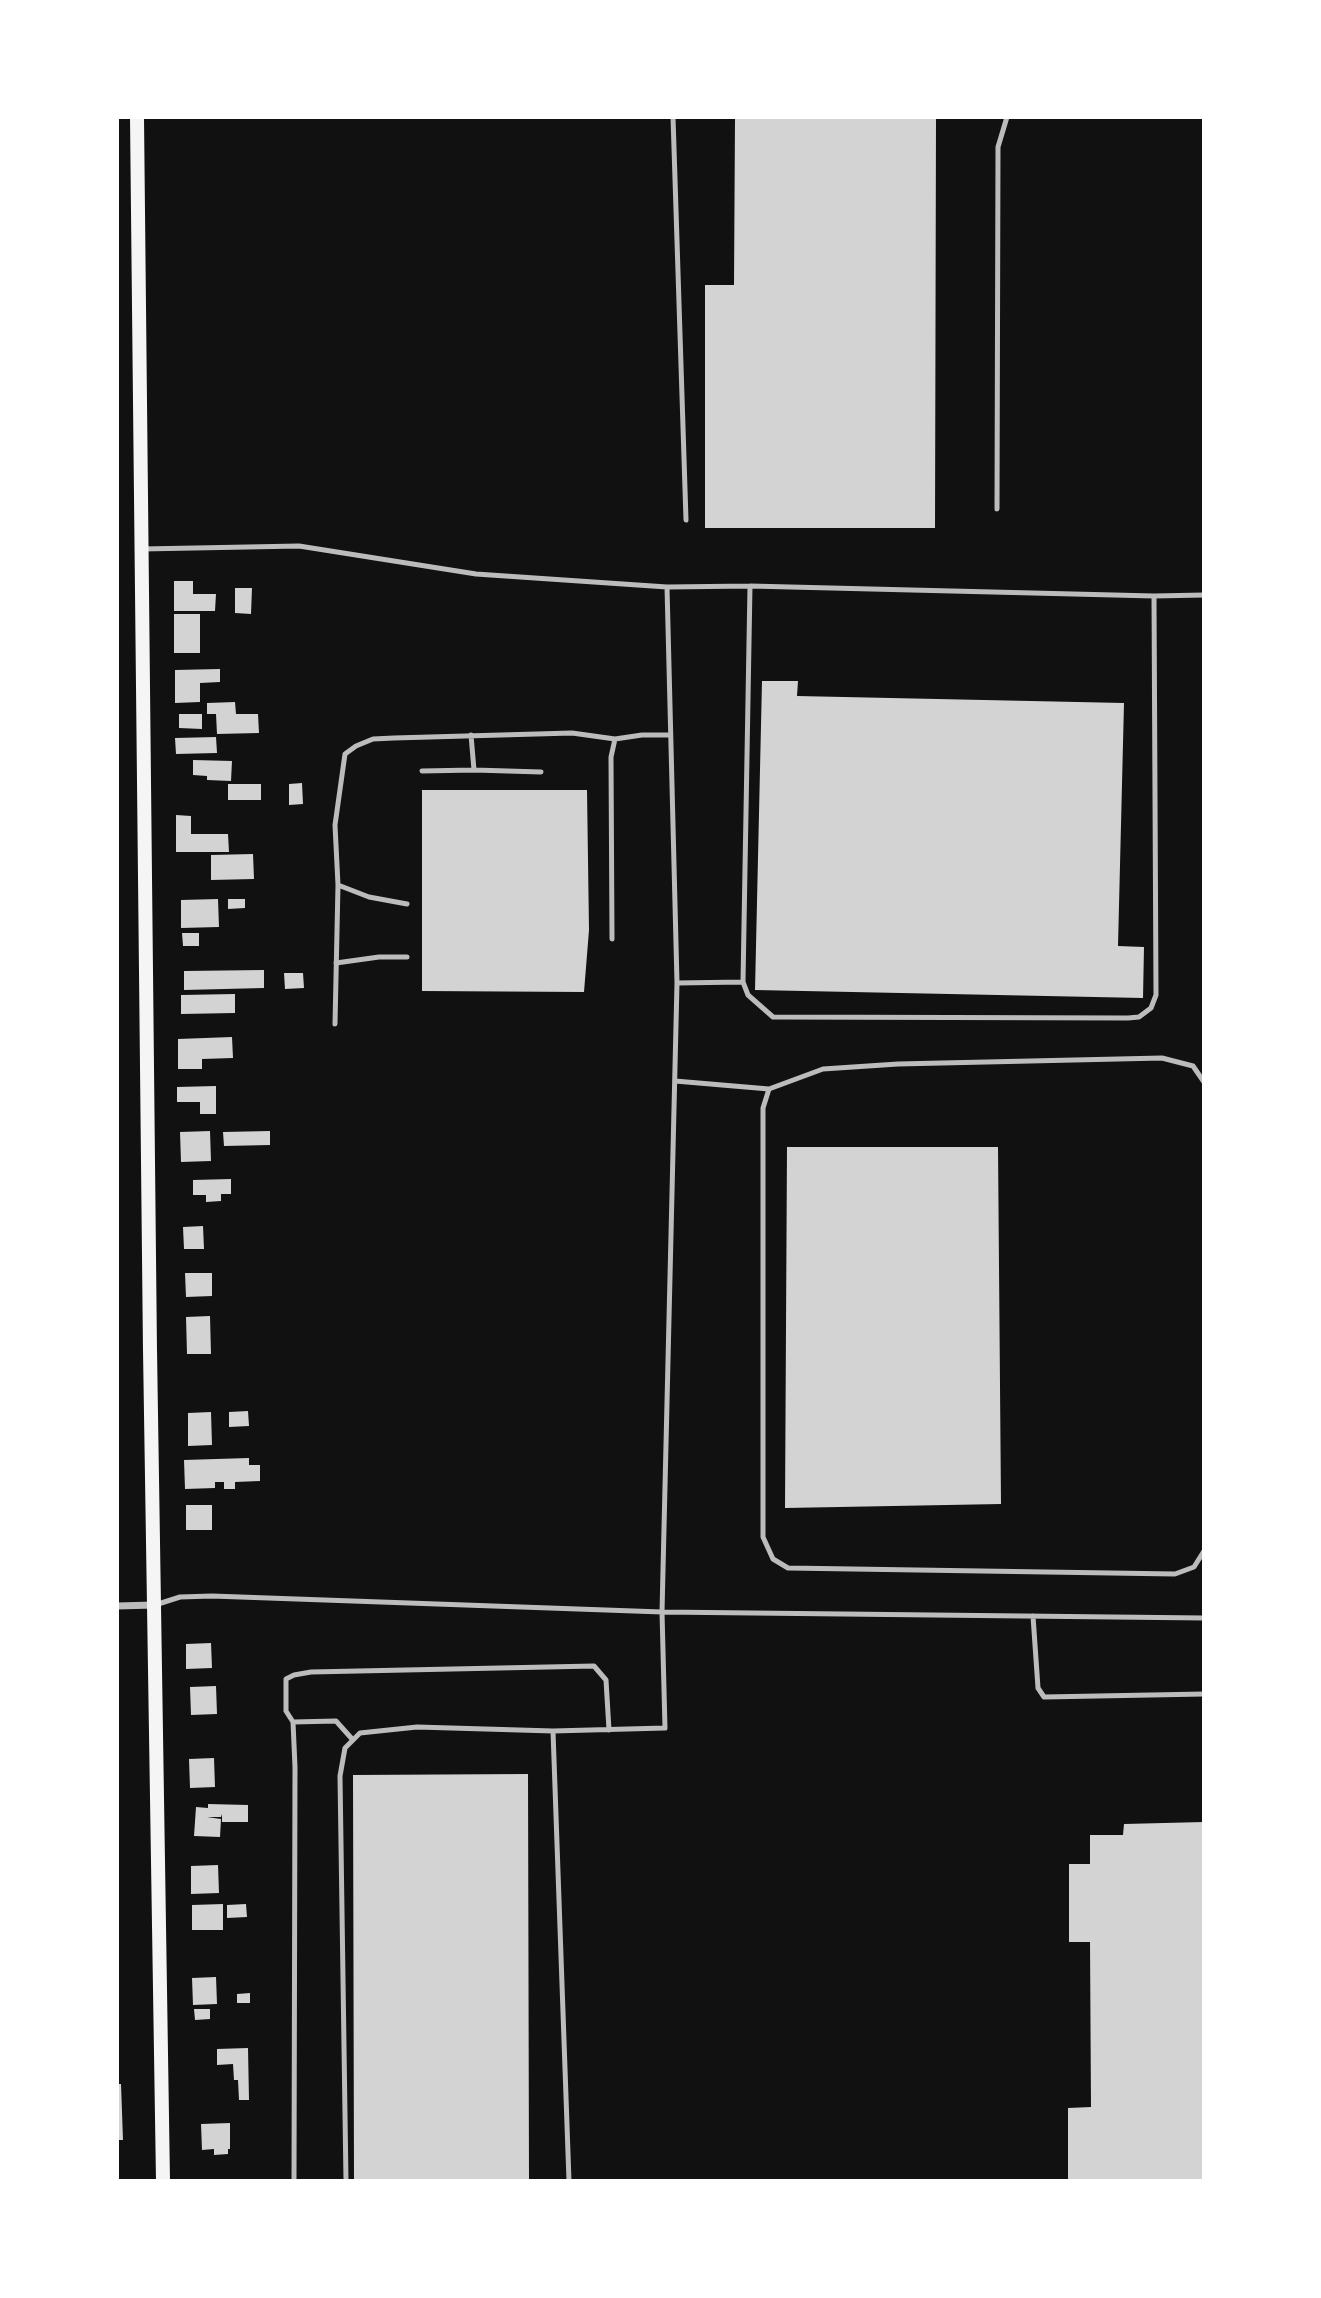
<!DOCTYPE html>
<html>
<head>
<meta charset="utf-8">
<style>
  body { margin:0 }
  #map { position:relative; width:1321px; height:2298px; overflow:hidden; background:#111; font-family:"DejaVu Sans",sans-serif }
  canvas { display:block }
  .frame { position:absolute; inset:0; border:119px solid #fff; pointer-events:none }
</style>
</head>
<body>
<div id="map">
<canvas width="1321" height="2298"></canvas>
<div class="frame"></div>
</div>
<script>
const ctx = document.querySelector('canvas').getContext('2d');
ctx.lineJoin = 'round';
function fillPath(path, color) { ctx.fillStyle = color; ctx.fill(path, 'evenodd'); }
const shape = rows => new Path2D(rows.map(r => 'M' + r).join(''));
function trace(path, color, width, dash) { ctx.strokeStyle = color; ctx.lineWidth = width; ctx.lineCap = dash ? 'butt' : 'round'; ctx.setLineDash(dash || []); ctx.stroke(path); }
const building = shape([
  [735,118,936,118,935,528,705,528,705,285,734,285],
  [174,581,193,581,193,594,216,594,215,611,174,611],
  [235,588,252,588,251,614,235,613],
  [174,614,200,614,200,653,174,653],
  [220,669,220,682,200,683,200,702,175,703,175,670],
  [762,681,798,681,797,696,1124,703,1118,946,1144,947,1143,998,755,990],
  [235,702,236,714,258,714,259,733,217,734,216,714,207,714,207,703],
  [179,714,202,714,202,729,179,728],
  [216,737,217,753,176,754,175,738],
  [193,760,232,761,231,781,207,780,207,776,193,775],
  [302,783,303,804,289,805,289,784],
  [228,784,261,784,261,800,228,800],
  [422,790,587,790,589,930,584,992,422,991],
  [176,815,191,816,191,834,228,834,229,852,176,852],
  [253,854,254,879,211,880,211,855],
  [218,899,219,927,181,928,181,900],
  [228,899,245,899,245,908,228,909],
  [182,933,199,933,199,946,183,946],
  [264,970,264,988,184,990,184,971],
  [284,973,303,973,304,988,285,989],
  [235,994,235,1013,181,1014,181,995],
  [232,1037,233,1058,202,1059,202,1069,178,1069,178,1039],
  [216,1086,216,1114,200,1114,200,1102,177,1102,177,1087],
  [210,1131,211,1161,181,1162,180,1132],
  [270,1131,270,1145,224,1146,223,1132],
  [787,1147,998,1147,1001,1504,785,1508],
  [231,1179,231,1194,221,1194,221,1201,206,1202,206,1195,193,1195,193,1180],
  [203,1226,204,1249,184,1249,183,1227],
  [185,1273,212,1273,212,1296,186,1297],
  [210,1316,211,1354,187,1354,186,1317],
  [248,1411,249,1426,229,1427,229,1412],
  [211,1412,212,1445,188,1446,188,1413],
  [249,1458,249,1465,260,1465,260,1481,235,1482,235,1489,224,1489,224,1482,215,1482,215,1488,185,1489,184,1460],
  [186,1505,212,1505,212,1530,186,1530],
  [211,1643,212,1668,186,1669,186,1644],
  [216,1686,217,1714,191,1715,190,1687],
  [214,1758,215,1787,190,1788,189,1759],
  [528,1774,529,2181,354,2181,353,1775],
  [208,1804,248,1805,248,1822,222,1822,222,1814,221,1817,207,1817,221,1819,220,1837,194,1836,196,1807,208,1808],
  [1204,1822,1204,2181,1068,2181,1068,2108,1091,2107,1090,1942,1069,1942,1069,1864,1090,1864,1090,1835,1123,1835,1124,1824],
  [218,1865,219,1893,191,1894,191,1866],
  [223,1904,223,1930,192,1930,192,1905],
  [246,1904,247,1917,227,1918,227,1905],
  [216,1977,217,2004,193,2005,192,1978],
  [250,1993,250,2003,237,2003,237,1994],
  [194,2009,210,2009,210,2019,195,2020],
  [248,2048,249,2100,239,2100,238,2080,234,2080,233,2064,217,2065,217,2049],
  [117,2084,121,2084,123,2140,117,2140],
  [230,2123,230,2149,228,2149,228,2154,214,2155,214,2149,202,2150,201,2124]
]);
const service = shape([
  [673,117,686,520],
  [997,509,998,147,1007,117],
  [142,549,299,546,476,574,667,587,750,586,1154,596,1204,595],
  [750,586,743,982,748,995,773,1017,1128,1018,1139,1017,1151,1008,1156,995,1154,596],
  [474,770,541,772],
  [422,771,474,770,471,735],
  [338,885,369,897,407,904],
  [612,939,611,757,615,739,642,735,670,735],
  [336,963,379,957,407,957],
  [677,983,743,982],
  [335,1024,338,885,335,825,345,754,356,746,373,739,394,738,572,733,615,739],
  [675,1081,769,1089,823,1069,898,1064,1162,1058,1193,1066,1204,1082],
  [769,1089,763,1108,763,1537,773,1559,788,1568,1175,1574,1194,1567,1204,1551],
  [155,1605,180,1597,212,1596,662,1612,1204,1618],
  [1033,1616,1038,1688,1044,1697,1204,1694],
  [293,1722,295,1767,294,2181],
  [353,1740,336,1721,293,1722,286,1711,286,1679,294,1675,311,1672,594,1666,606,1680,609,1730],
  [346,2181,340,1776,345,1748,360,1733,417,1727,553,1731],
  [569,2181,553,1731,665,1728,662,1612,677,983,667,587]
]);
const minor = shape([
  [117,1606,154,1605]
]);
const secondary = shape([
  [137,117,150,1350,163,2181]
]);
fillPath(building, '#d3d3d3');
trace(service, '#bcbcbc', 5);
trace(minor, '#bcbcbc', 7);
trace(secondary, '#f5f5f5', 14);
</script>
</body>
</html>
